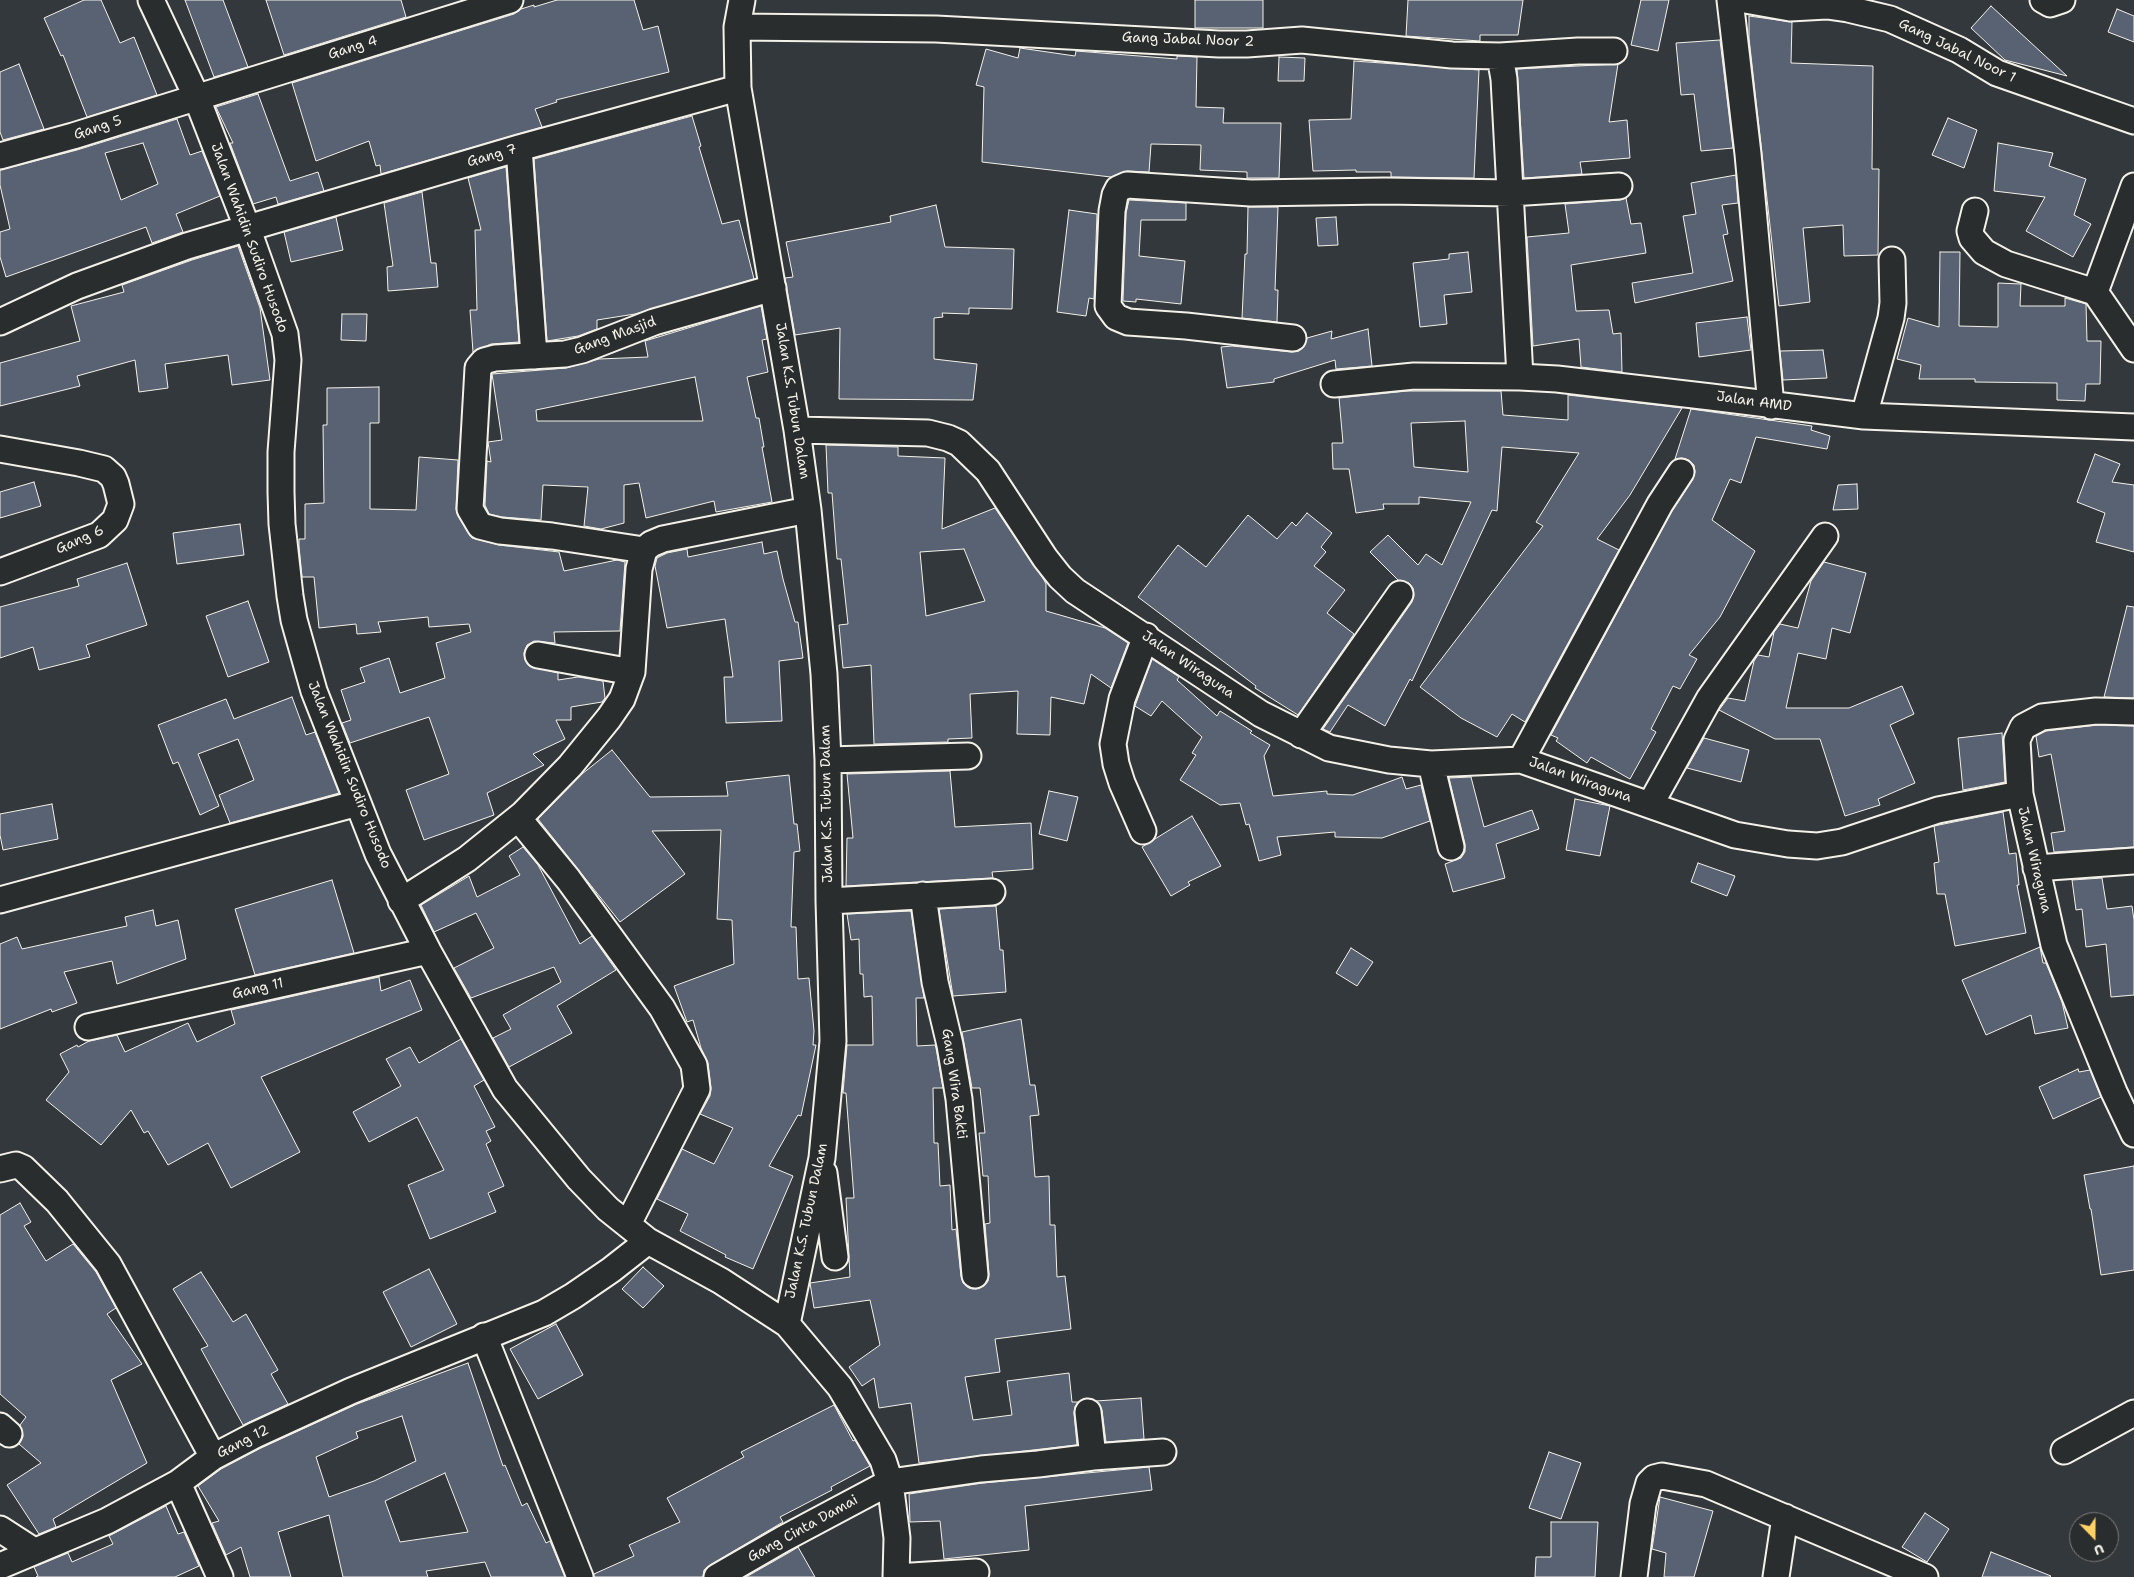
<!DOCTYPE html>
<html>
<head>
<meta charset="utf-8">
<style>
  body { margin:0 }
  #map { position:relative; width:2134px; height:1577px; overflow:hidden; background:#33383c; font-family:"Shantell Sans",sans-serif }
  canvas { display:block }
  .north { position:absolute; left:2069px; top:1512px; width:50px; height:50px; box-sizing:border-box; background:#2a2d2e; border:1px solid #7b7b78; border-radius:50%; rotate:158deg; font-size:14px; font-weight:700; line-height:20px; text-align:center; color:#f4f1e8 }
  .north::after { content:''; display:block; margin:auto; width:18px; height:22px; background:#ffd166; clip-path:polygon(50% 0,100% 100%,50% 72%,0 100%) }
</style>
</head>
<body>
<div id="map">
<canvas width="2134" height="1577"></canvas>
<div class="north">U</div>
</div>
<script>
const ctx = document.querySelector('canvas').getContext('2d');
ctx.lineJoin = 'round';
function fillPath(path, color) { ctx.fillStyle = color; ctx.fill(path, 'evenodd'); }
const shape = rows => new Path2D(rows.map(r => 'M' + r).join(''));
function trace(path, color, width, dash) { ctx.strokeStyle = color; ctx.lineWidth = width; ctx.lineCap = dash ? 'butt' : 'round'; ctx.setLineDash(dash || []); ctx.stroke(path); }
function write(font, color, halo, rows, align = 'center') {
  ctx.font = font + ' "Shantell Sans",sans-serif'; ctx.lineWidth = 4; ctx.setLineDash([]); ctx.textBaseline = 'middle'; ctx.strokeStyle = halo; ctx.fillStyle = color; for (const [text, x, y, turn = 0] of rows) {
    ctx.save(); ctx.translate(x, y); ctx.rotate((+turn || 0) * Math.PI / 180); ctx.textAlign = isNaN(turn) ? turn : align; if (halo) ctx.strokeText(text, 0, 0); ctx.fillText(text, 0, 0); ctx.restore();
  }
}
const building = shape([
  [84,0,101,0,120,43,134,37,157,95,87,117,63,55,61,56,44,18,84,0],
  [185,0,223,0,248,67,214,77,185,0],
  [266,0,401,0,406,17,284,55,266,0],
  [557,0,634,0,643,30,658,26,669,72,556,100,557,102,535,109,542,127,381,174,380,165,376,166,369,141,316,161,292,83,514,14,521,9,534,5,534,7,557,0],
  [1195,0,1263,0,1263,28,1195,28,1195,0],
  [1408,0,1523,0,1518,35,1480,35,1480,41,1406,36,1408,0],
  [1641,0,1669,0,1658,51,1631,45,1641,0],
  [1991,6,2067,76,2005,60,1971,28,1991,6],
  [2117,9,2134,16,2134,42,2108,32,2117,9],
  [1749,16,1792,22,1791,63,1873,66,1872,169,1879,169,1878,255,1844,256,1843,225,1803,228,1810,302,1779,306,1749,38,1749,16],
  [1720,40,1733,148,1701,151,1694,94,1681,95,1676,43,1720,40],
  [1020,48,1075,56,1076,51,1177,59,1177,56,1197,57,1196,107,1224,108,1223,123,1281,123,1279,178,1247,178,1247,172,1200,170,1201,145,1151,144,1149,172,1127,171,1111,177,982,162,984,87,976,85,986,49,1018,58,1020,48],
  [1279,57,1305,58,1304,81,1278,81,1279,57],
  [1354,61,1479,70,1474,178,1391,177,1391,172,1356,172,1356,170,1313,171,1309,120,1351,119,1354,61],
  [19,64,44,129,3,140,0,132,0,72,19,64],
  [1618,64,1609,122,1627,120,1630,158,1580,162,1582,174,1524,178,1517,69,1618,64],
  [258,94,290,181,318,172,324,191,278,204,276,197,253,204,230,143,233,143,216,107,258,94],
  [692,116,701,146,699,147,722,224,739,220,754,279,635,314,597,320,597,329,578,336,547,341,534,159,692,116],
  [1948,118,1977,130,1964,168,1932,155,1948,118],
  [177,119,190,155,202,151,220,196,176,214,183,232,152,243,146,227,6,277,0,257,0,232,10,229,0,185,0,170,77,150,177,119],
  [143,143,158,184,121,200,105,153,143,143],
  [1998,143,2053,153,2049,166,2086,179,2074,215,2091,224,2073,257,2026,231,2045,197,1994,191,1998,143],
  [506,167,519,342,491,344,473,352,470,310,477,310,475,230,481,230,468,178,506,167],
  [1736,175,1738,203,1722,205,1728,234,1723,235,1733,281,1635,303,1632,283,1693,273,1683,216,1696,214,1691,183,1736,175],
  [422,192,431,263,436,263,438,287,388,291,387,267,393,266,384,203,422,192],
  [1626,198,1631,224,1641,223,1646,253,1571,265,1576,311,1609,310,1613,334,1621,333,1622,372,1581,367,1579,339,1533,346,1527,237,1569,233,1565,204,1620,200,1626,198],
  [1129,200,1186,203,1186,220,1141,220,1139,256,1185,261,1181,304,1136,299,1136,302,1123,301,1126,213,1129,200],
  [936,205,945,247,1014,249,1012,309,969,308,969,314,942,313,943,317,934,318,934,359,977,364,973,400,839,399,840,328,795,335,785,278,793,277,786,242,891,222,890,216,936,205],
  [1248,207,1278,207,1275,290,1278,290,1277,322,1242,318,1245,254,1247,254,1248,207],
  [1069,210,1097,214,1094,299,1089,298,1086,316,1057,312,1069,210],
  [336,217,343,250,291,262,284,232,336,217],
  [1336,217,1338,245,1318,246,1316,218,1336,217],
  [238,246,260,308,270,380,232,385,228,355,165,364,168,388,139,392,135,360,77,376,80,386,0,406,0,363,80,341,71,306,124,292,122,285,192,260,238,246],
  [1468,252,1472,292,1444,295,1447,324,1420,327,1413,263,1449,259,1449,254,1468,252],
  [1940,252,1960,252,1959,326,1998,327,1998,283,2021,284,2020,306,2065,306,2065,298,2086,304,2087,341,2101,341,2100,384,2086,384,2085,401,2057,400,2057,383,1975,382,1975,379,1919,379,1921,365,1897,359,1908,318,1939,327,1940,252],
  [761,306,767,339,762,340,768,372,747,377,756,418,759,418,764,447,762,447,772,502,716,512,714,501,646,518,639,483,624,485,624,523,601,529,584,526,588,487,543,485,541,520,502,517,489,514,485,505,487,461,491,462,488,442,502,440,492,374,566,368,599,359,648,357,645,341,761,306],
  [695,377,703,421,537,421,536,410,695,377],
  [342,314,367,314,366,341,341,340,342,314],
  [1747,317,1751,350,1699,357,1696,323,1747,317],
  [1368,329,1372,366,1336,369,1335,360,1274,379,1274,382,1227,388,1221,347,1232,346,1292,352,1299,351,1304,347,1307,338,1332,331,1331,339,1368,329],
  [1823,350,1827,378,1783,380,1780,351,1823,350],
  [379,387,379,423,370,423,370,509,416,510,419,457,458,460,456,509,458,516,472,538,499,545,559,552,564,571,617,560,625,562,620,631,554,632,555,643,534,641,527,645,524,653,525,660,529,666,558,673,558,680,578,677,603,681,605,698,602,702,571,707,571,720,556,720,565,739,533,754,544,765,487,793,494,815,424,840,406,790,449,774,429,717,350,743,342,723,351,720,341,690,365,682,360,668,389,658,400,693,445,678,436,643,471,632,469,624,429,627,428,617,378,622,381,632,357,634,356,624,319,628,314,577,302,577,299,546,299,539,305,539,305,504,324,503,323,425,327,425,327,388,379,387],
  [1407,391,1501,391,1503,415,1568,420,1568,395,1682,408,1630,495,1597,539,1619,550,1525,722,1512,714,1497,737,1461,718,1420,687,1543,526,1536,522,1579,453,1502,447,1497,511,1492,510,1412,681,1410,679,1385,726,1348,705,1330,732,1323,729,1412,602,1414,596,1413,588,1409,583,1398,580,1370,552,1388,535,1418,565,1426,554,1442,565,1471,502,1419,497,1419,504,1383,504,1384,509,1356,513,1349,469,1333,469,1332,443,1343,443,1339,398,1407,391],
  [1465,421,1468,472,1414,467,1411,423,1465,421],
  [1691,409,1812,426,1811,430,1830,436,1827,449,1756,437,1741,483,1730,479,1712,520,1755,551,1720,617,1689,655,1697,659,1680,689,1673,686,1651,729,1656,732,1630,779,1591,757,1587,763,1556,741,1558,738,1551,735,1672,511,1693,479,1695,472,1694,465,1689,460,1682,458,1675,459,1691,409],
  [826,445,898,447,898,456,945,458,942,529,995,508,1044,580,1046,584,1046,611,1105,628,1128,643,1111,688,1091,674,1084,704,1051,697,1050,735,1017,734,1018,691,970,694,972,738,948,739,948,742,874,744,871,665,843,668,839,625,848,624,841,559,837,559,832,493,828,493,826,445],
  [964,549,985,601,926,616,920,552,964,549],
  [2095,454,2120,464,2112,482,2134,485,2134,552,2096,542,2105,513,2077,502,2095,454],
  [34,482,41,506,0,518,0,492,34,482],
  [1857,484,1858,509,1833,510,1838,485,1857,484],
  [1307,513,1332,533,1321,547,1326,552,1314,566,1345,590,1327,613,1354,634,1298,715,1255,688,1256,686,1138,597,1178,545,1206,567,1248,515,1277,539,1292,522,1296,526,1307,513],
  [240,524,244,555,177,564,173,533,240,524],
  [762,542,764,554,777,551,783,579,795,622,798,622,803,658,779,661,782,721,726,723,724,677,733,677,725,619,667,628,655,566,657,558,667,553,687,549,688,557,762,542],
  [1824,562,1866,573,1850,633,1832,628,1826,659,1798,653,1786,708,1849,708,1902,686,1914,714,1890,725,1915,783,1878,799,1880,805,1845,816,1820,739,1775,739,1719,710,1728,698,1745,701,1754,661,1758,655,1769,657,1774,632,1780,624,1798,628,1811,581,1824,562],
  [127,563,147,625,86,645,90,657,39,670,33,647,0,658,0,607,79,586,77,579,127,563],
  [248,601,269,662,228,677,206,616,248,601],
  [2127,606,2134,607,2134,698,2104,697,2127,606],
  [1152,659,1179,677,1177,680,1217,716,1220,711,1252,731,1250,733,1270,745,1264,756,1273,796,1327,791,1327,794,1353,795,1402,777,1406,789,1421,785,1430,821,1382,838,1335,837,1335,832,1277,837,1281,855,1259,861,1249,824,1246,825,1240,803,1220,805,1180,780,1196,755,1192,753,1202,737,1162,701,1151,716,1135,706,1152,659],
  [292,697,306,735,315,732,339,793,230,823,219,795,254,780,238,739,198,754,219,806,200,815,178,762,173,764,158,725,226,699,234,719,292,697],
  [2097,725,2134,726,2134,847,2054,852,2051,833,2065,831,2051,754,2039,757,2036,736,2046,731,2097,725],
  [2002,733,2005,782,1963,790,1958,738,2002,733],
  [1704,738,1749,750,1741,782,1687,768,1704,738],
  [612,750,650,797,728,796,726,782,789,775,794,824,797,824,800,851,794,852,791,927,796,927,798,979,809,978,814,1031,813,1045,816,1045,801,1116,798,1115,769,1166,793,1176,753,1269,725,1257,726,1255,680,1231,688,1214,657,1199,682,1149,714,1164,733,1128,700,1114,710,1096,711,1088,708,1063,701,1048,693,1020,687,1022,674,986,734,964,732,920,717,919,721,830,652,831,685,874,620,922,538,819,582,774,612,750],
  [950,771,955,827,1031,823,1033,869,992,872,993,878,846,886,847,838,853,838,847,774,950,771],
  [1471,777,1484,827,1532,810,1539,829,1496,844,1505,878,1453,892,1445,864,1461,858,1465,852,1465,844,1449,778,1471,777],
  [1049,791,1078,797,1067,841,1039,834,1049,791],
  [1575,799,1610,806,1600,856,1566,850,1575,799],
  [52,804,58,839,3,850,0,835,0,814,52,804],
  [2003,812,2009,854,2016,853,2019,885,2017,885,2026,933,1955,946,1945,894,1937,894,1934,863,1939,862,1934,826,2003,812],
  [1192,816,1221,866,1188,882,1190,885,1171,896,1142,847,1192,816],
  [523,847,538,865,580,944,592,936,616,970,557,1006,572,1033,509,1067,493,1038,511,1029,503,1015,561,982,554,967,471,998,454,968,494,948,476,913,434,932,421,905,469,876,477,897,520,875,509,856,523,847],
  [1698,863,1735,876,1727,896,1691,882,1698,863],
  [2102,878,2107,909,2132,906,2134,920,2134,995,2111,997,2106,944,2086,947,2082,909,2076,910,2072,880,2102,878],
  [332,880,354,953,255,975,235,909,332,880],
  [996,906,1000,950,1003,950,1006,992,953,996,939,909,996,906],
  [153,910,156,926,178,920,186,959,117,984,112,961,64,972,77,1003,52,1012,51,1009,0,1029,0,944,17,937,22,949,127,926,125,917,153,910],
  [911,911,924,998,916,998,917,1046,935,1045,936,1048,943,1088,933,1088,934,1143,938,1143,940,1186,950,1185,952,1230,956,1229,961,1276,963,1283,969,1288,976,1289,984,1286,988,1281,989,1274,985,1224,990,1223,988,1176,983,1176,979,1133,985,1133,980,1088,972,1088,962,1032,1021,1019,1030,1085,1035,1085,1039,1115,1030,1116,1035,1177,1049,1176,1050,1225,1055,1225,1057,1277,1065,1276,1071,1329,995,1339,1000,1372,965,1377,973,1420,1012,1415,1007,1381,1069,1373,1072,1402,1078,1402,1075,1407,1074,1413,1077,1445,919,1463,911,1403,879,1408,874,1378,862,1386,849,1367,880,1345,870,1300,814,1308,810,1283,850,1277,846,1198,854,1198,846,1093,843,1093,847,1045,873,1045,872,996,864,997,863,974,860,974,859,939,851,940,847,914,911,911],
  [2040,947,2043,963,2046,963,2062,1002,2068,1028,2035,1034,2031,1015,1986,1035,1962,980,2040,947],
  [1351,948,1373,962,1357,986,1336,973,1351,948],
  [379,977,381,991,410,980,422,1010,261,1077,300,1152,231,1188,208,1143,168,1165,148,1131,144,1133,131,1110,101,1145,46,1100,69,1072,60,1054,77,1045,78,1047,89,1041,117,1035,125,1052,188,1023,197,1042,235,1024,231,1010,379,977],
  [461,1039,484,1080,474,1086,495,1127,486,1131,491,1141,486,1144,504,1186,488,1193,496,1212,430,1239,408,1185,444,1170,417,1117,369,1142,353,1112,401,1086,386,1059,410,1047,419,1063,461,1039],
  [2078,1069,2079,1072,2090,1070,2101,1097,2053,1119,2039,1087,2078,1069],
  [2134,1166,2134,1270,2101,1275,2091,1209,2090,1209,2084,1175,2134,1166],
  [20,1203,31,1222,24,1226,46,1261,73,1244,96,1272,116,1308,107,1314,142,1364,111,1380,147,1463,53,1519,56,1527,39,1534,7,1485,41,1463,19,1444,23,1436,20,1425,26,1417,0,1394,0,1215,20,1203],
  [643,1267,664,1286,643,1308,622,1289,643,1267],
  [429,1269,457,1324,411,1347,383,1292,429,1269],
  [201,1272,233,1322,246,1314,278,1370,271,1374,288,1404,243,1425,201,1349,208,1346,173,1289,201,1272],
  [556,1324,583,1375,538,1399,510,1349,556,1324],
  [468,1363,503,1466,505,1465,522,1506,527,1503,546,1543,550,1541,565,1577,491,1577,485,1562,426,1571,428,1577,343,1577,329,1515,278,1532,291,1577,250,1577,241,1547,226,1555,212,1523,219,1521,198,1486,221,1469,261,1448,357,1404,468,1363],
  [402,1416,416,1461,374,1481,329,1497,316,1457,358,1438,356,1432,402,1416],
  [445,1473,468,1532,400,1542,385,1501,445,1473],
  [1141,1398,1144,1439,1106,1442,1102,1410,1096,1401,1141,1398],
  [834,1405,853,1441,855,1440,870,1466,831,1487,832,1490,780,1517,783,1522,710,1565,704,1570,703,1577,594,1577,594,1574,634,1556,629,1545,680,1522,667,1498,744,1457,741,1452,834,1405],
  [1549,1452,1581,1463,1561,1519,1529,1508,1549,1452],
  [1149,1467,1152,1490,1025,1506,1029,1550,944,1559,940,1521,910,1522,909,1494,983,1483,1149,1467],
  [1660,1497,1713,1511,1694,1577,1664,1577,1666,1553,1652,1549,1660,1497],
  [166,1506,178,1534,184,1532,199,1566,175,1577,36,1577,38,1576,34,1567,68,1553,72,1562,113,1544,109,1536,166,1506],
  [1925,1513,1949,1529,1927,1562,1902,1547,1925,1513],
  [1551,1522,1598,1522,1595,1577,1535,1577,1536,1557,1551,1557,1551,1522],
  [798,1547,815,1577,746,1577,790,1552,798,1547],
  [1991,1552,2051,1576,2050,1577,1982,1577,1991,1552]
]);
const minor = shape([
  [151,0,196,96,247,227,285,334,288,360,281,452,281,492,282,524,290,596,294,620,314,691,378,854,428,951,505,1089,579,1179,608,1209,648,1241,721,1281,787,1324],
  [742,0,737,27,738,88,797,430,808,510,824,674,828,760,829,901,833,1041,822,1158,787,1324,840,1387,883,1460,890,1482,897,1538,896,1577],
  [1730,0,1748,154,1771,406],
  [1745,0,1790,8,1827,6,1848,9,1890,19,1959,50,1997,73,2134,121],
  [2043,0,2050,4,2062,0],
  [737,27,936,29,1219,44,1247,44,1302,40,1452,55,1500,56,1504,79,1520,377],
  [1500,56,1578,51,1614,51],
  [519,148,534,356],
  [0,156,73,136,510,0],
  [2134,186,2095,292,2134,349],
  [1975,211,1970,231,1972,238,1984,252,2006,264,2095,292],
  [0,322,77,286,187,246,519,148,738,88],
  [1293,338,1186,326,1128,322,1116,317,1108,306,1112,211,1115,195,1118,189,1127,185,1251,193,1385,191,1511,193,1619,186],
  [1334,384,1414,376,1520,377,1557,379,1711,397,1864,416,2134,427],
  [1864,416,1891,318,1893,303,1892,260],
  [797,430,928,433,948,438,959,443,988,471,1045,558,1060,577,1075,591,1261,714,1329,748,1389,760,1431,764,1521,760,1735,835,1788,844,1817,846,1842,842,1938,810,2020,794,2054,945,2114,1092,2134,1134],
  [0,449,79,463,104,469,113,477,116,484,121,504,115,520,99,535,0,572],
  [644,550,552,536,500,531,480,526,470,509,478,368,484,361,495,358,565,354,582,350,654,322,773,288],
  [538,655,632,672],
  [1301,735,1400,594],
  [828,760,968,756],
  [1521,760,1660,504,1681,472],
  [1431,764,1451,847],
  [2020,794,2017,740,2023,727,2042,717,2096,711,2134,712],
  [1650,805,1709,699,1825,536],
  [518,818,568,879,662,1008,694,1065,697,1089,628,1224],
  [1143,831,1122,783,1116,764,1113,744,1122,699,1146,636],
  [2036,868,2134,861],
  [923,895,935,982,950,1045,959,1099,975,1275],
  [0,900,358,803],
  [401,901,467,859,523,814,570,766,609,718,622,699,632,672,639,569,644,550,651,544,663,539,808,510],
  [829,901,992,892],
  [88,1027,428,951],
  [0,1169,16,1165,23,1168,57,1201,108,1264,213,1457],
  [824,1173,835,1257],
  [484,1336,580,1577],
  [1088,1412,1093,1457],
  [0,1426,9,1434],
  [2064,1451,2134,1413],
  [178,1483,220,1577],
  [0,1529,34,1551],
  [0,1566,107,1521,178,1483,213,1457,255,1435,351,1391,544,1313,573,1296,611,1270,648,1241],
  [717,1577,783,1539,890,1482,981,1469,1038,1464,1093,1457,1163,1452],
  [896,1577,976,1572],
  [1634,1577,1643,1504,1649,1483,1654,1478,1662,1476,1706,1484,1925,1577],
  [1776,1577,1785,1517]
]);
const streetNames = [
  ["Gang Jabal Noor 2",1188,40,2],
  ["Gang 4",353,48,-17],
  ["Gang Jabal Noor 1",1957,51,26],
  ["Gang 5",98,128,-18],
  ["Gang 7",492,156,-16],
  ["Jalan Wahidin Sudiro Husodo",249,238,70],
  ["Gang Masjid",615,336,-20],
  ["Jalan K.S. Tubun Dalam",792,401,81],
  ["Jalan AMD",1754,402,8],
  ["Gang 6",80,540,-24],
  ["Jalan Wiraguna",1188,665,34],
  ["Jalan Wahidin Sudiro Husodo",349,775,68],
  ["Jalan Wiraguna",1580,780,20],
  ["Jalan K.S. Tubun Dalam",827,804,-91],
  ["Jalan Wiraguna",2034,860,77],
  ["Gang 11",258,989,-13],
  ["Gang Wira Bakti",954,1084,82],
  ["Jalan K.S. Tubun Dalam",807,1221,-78],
  ["Gang 12",243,1442,-27],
  ["Gang Cinta Damai",803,1529,-29]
];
fillPath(building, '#596273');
trace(building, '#f4f1e8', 1);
trace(minor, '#f4f1e8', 29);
trace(minor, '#2a2d2e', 25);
write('14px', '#f4f1e8', '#2a2d2e', streetNames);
</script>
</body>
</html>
